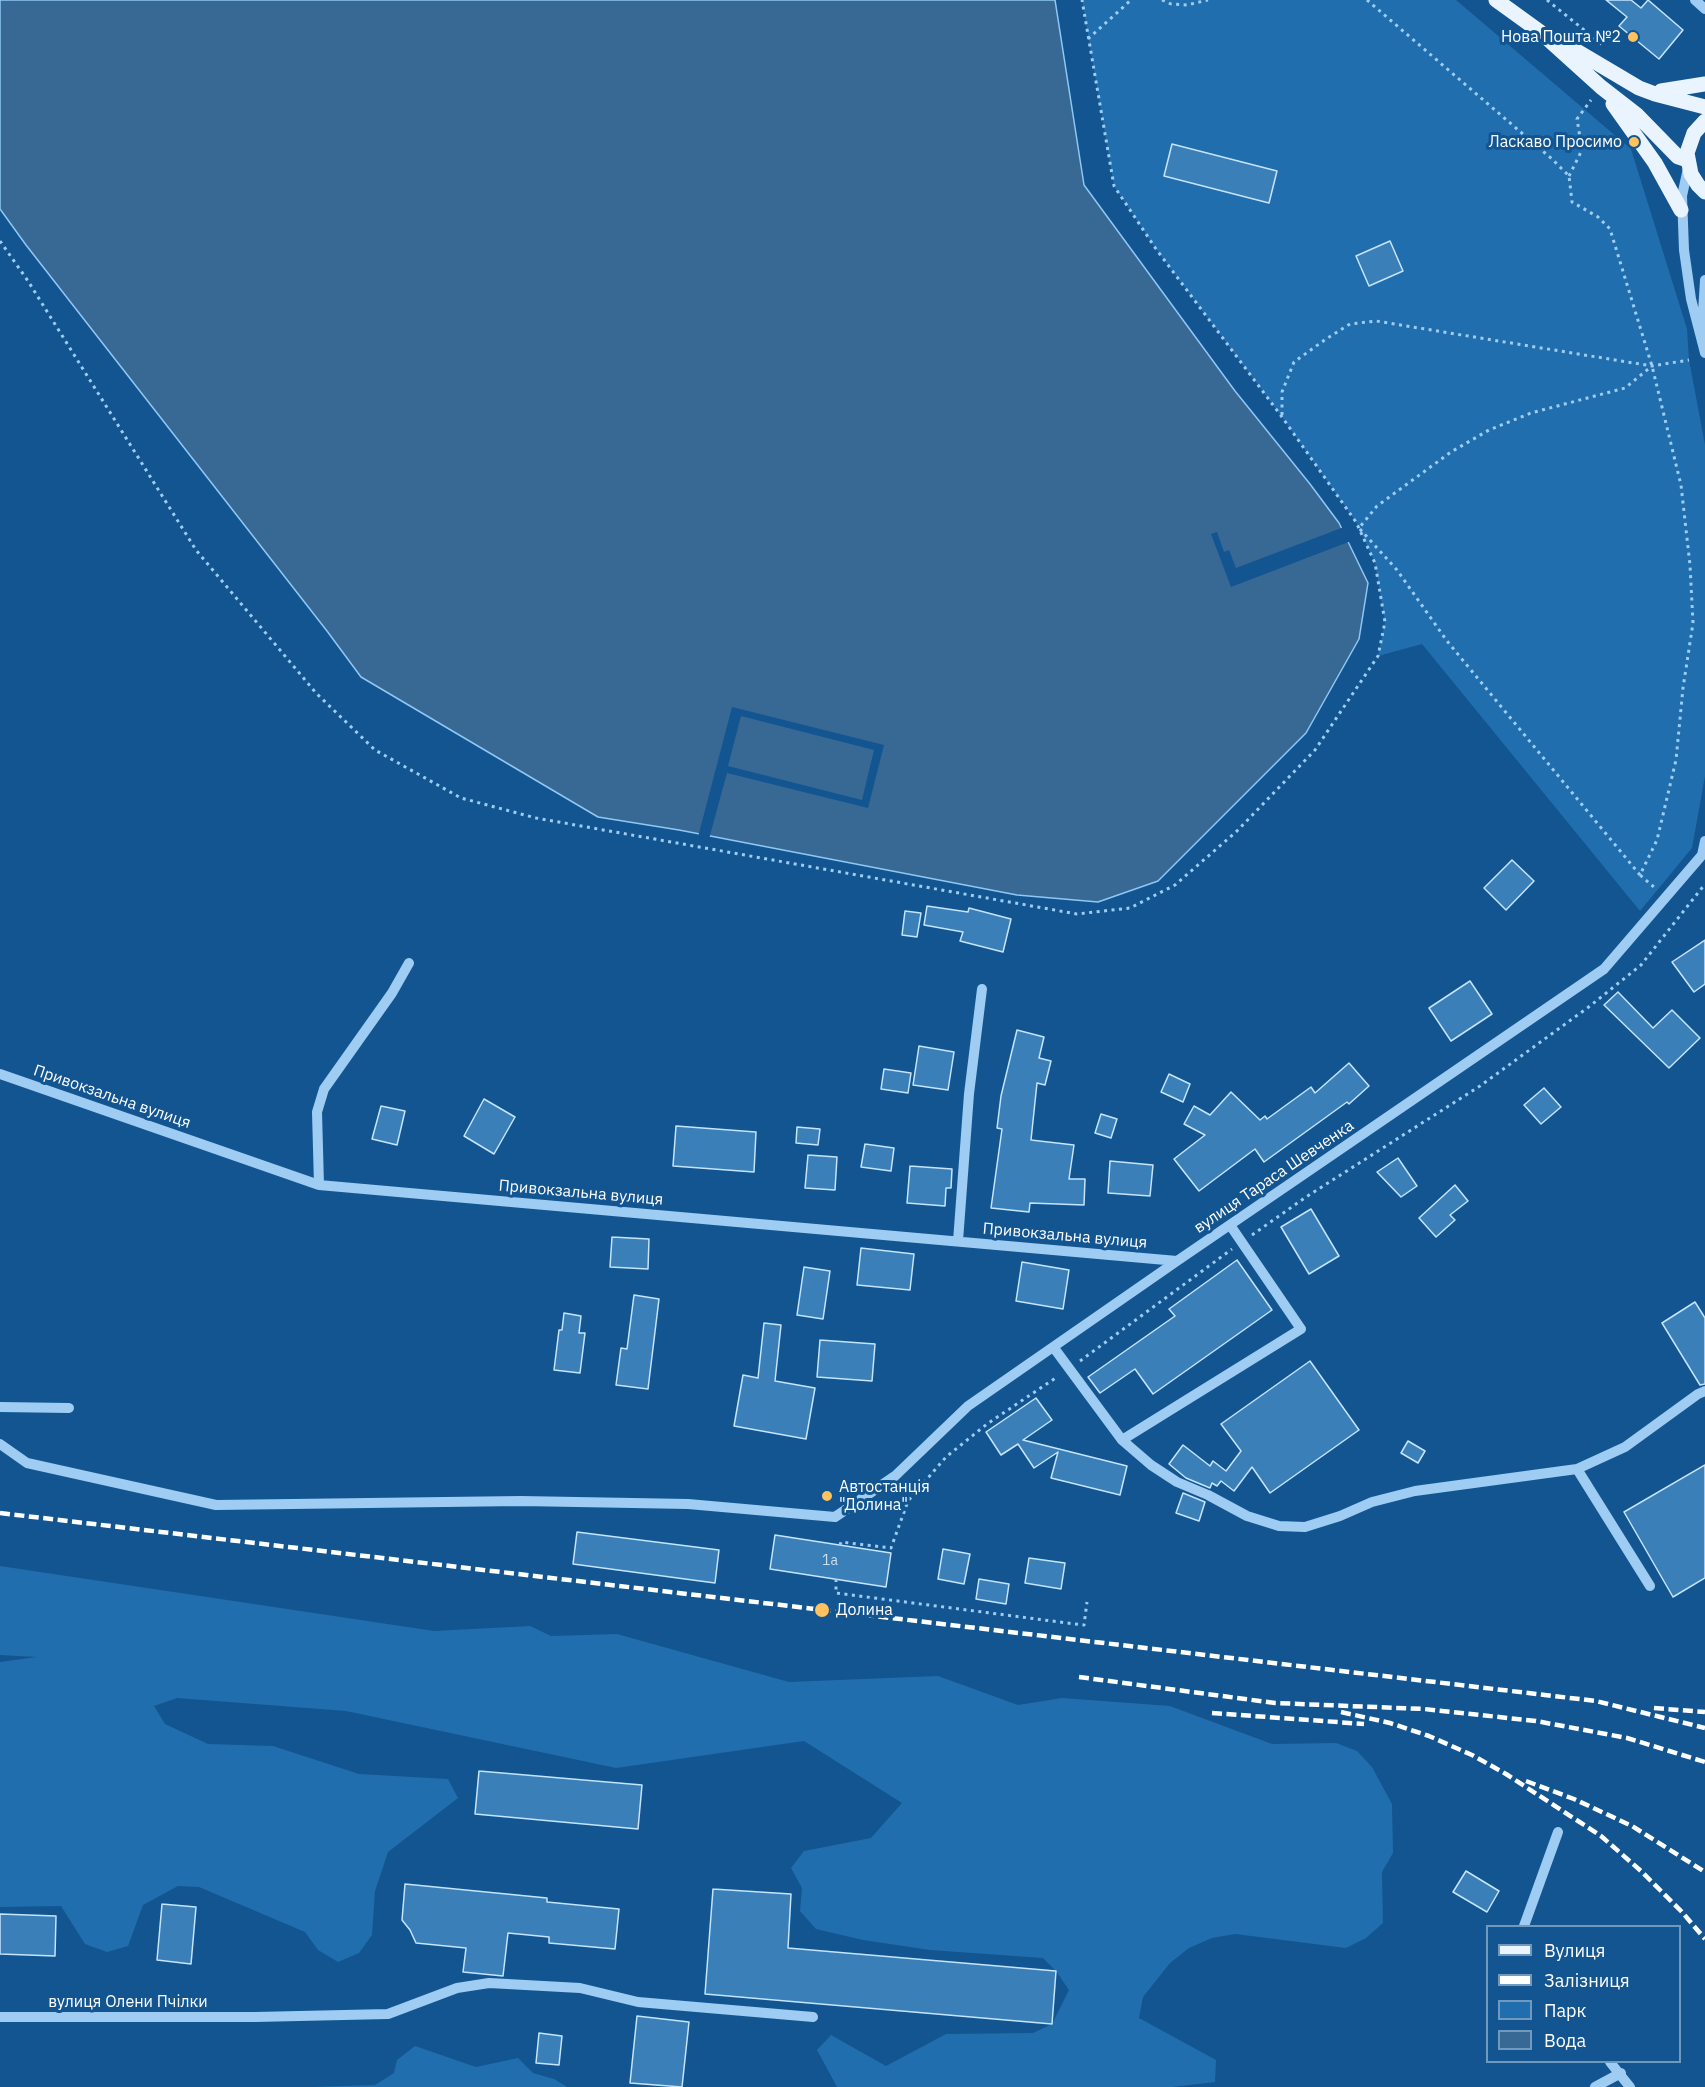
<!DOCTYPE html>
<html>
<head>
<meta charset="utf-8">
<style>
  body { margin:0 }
  #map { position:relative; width:1705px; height:2087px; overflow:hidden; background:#125591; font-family:"IBM Plex Sans",sans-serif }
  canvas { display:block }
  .legend { position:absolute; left:1486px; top:1925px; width:195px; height:138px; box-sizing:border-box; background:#125591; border:2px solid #7199bd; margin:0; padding:8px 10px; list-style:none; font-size:18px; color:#fff }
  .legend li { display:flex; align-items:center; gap:12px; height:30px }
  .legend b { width:30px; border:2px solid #7199bd }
</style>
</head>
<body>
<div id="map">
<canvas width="1705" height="2087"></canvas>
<ul class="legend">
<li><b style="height:8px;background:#e9f4ff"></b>Вулиця</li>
<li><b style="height:8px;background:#fff"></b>Залізниця</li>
<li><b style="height:16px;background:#216eae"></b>Парк</li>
<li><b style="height:16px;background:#386994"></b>Вода</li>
</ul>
</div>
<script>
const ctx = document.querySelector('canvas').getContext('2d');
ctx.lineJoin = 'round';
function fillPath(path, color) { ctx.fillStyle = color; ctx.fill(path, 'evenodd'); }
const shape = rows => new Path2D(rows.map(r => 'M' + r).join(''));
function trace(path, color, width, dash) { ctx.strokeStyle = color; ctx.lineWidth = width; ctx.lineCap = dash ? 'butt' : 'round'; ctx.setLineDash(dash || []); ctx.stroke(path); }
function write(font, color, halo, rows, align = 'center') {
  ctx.font = font + ' "IBM Plex Sans",sans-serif'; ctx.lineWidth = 6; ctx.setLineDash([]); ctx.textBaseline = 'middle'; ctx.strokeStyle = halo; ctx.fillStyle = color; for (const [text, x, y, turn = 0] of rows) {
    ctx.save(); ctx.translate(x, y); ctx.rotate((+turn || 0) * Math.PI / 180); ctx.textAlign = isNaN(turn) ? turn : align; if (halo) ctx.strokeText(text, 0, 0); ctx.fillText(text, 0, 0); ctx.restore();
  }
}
const green = shape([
  [1082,0,1456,0,1631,149,1687,329,1689,360,1705,445,1705,776,1692,848,1640,911,1422,644,1378,656,1385,622,1375,563,1356,522,1282,417,1156,249,1114,186],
  [0,1566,434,1631,530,1626,551,1636,617,1634,789,1682,938,1676,1018,1705,1062,1698,1170,1706,1272,1744,1336,1743,1357,1751,1372,1767,1392,1804,1393,1853,1382,1872,1383,1923,1366,1938,1346,1948,1235,1934,1212,1938,1189,1948,1170,1963,1143,1997,1139,2018,1216,2060,1215,2082,1172,2087,837,2087,817,2050,831,2035,886,2066,946,2034,1033,2033,1052,2024,1069,1990,1056,1971,1043,1958,930,1950,863,1940,816,1929,800,1911,802,1888,791,1868,804,1851,871,1838,902,1803,804,1741,616,1768,346,1711,177,1698,154,1706,165,1724,208,1744,273,1746,359,1774,448,1779,458,1798,388,1852,375,1891,372,1935,359,1953,338,1962,318,1950,305,1932,199,1887,178,1886,143,1905,128,1946,107,1952,85,1944,61,1906,0,1907,0,1662,37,1657,0,1655],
  [415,2046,476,2067,518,2058,533,2073,554,2079,567,2087,309,2087,375,2085,394,2073,397,2060]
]);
const water = shape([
  [0,0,1055,0,1084,185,1235,391,1310,484,1339,523,1368,583,1359,639,1306,733,1158,881,1098,902,1017,895,679,830,598,817,361,677,327,631,26,245,0,209,0,0]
]);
const pier = shape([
  [1344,527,1351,541,1231,587,1211,534,1217,532,1224,552,1229,550,1236,568],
  [732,707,884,745,868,808,727,773,709,839,698,837],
  [741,716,874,750,862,800,728,766]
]);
const building = shape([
  [1606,0,1631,0,1641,8,1648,0,1683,30,1659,59,1619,26,1627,17,1606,0],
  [1172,144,1277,171,1269,203,1164,176,1172,144],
  [1390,241,1403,271,1369,286,1356,256,1390,241],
  [1512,860,1534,881,1506,910,1484,888,1512,860],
  [927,906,968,912,969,908,1011,919,1003,952,960,941,963,932,924,925,927,906],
  [905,911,921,913,917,937,902,935,905,911],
  [1705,940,1705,984,1694,992,1672,962,1705,940],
  [1470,981,1492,1014,1451,1041,1429,1008,1470,981],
  [1618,992,1653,1028,1672,1010,1700,1038,1669,1068,1604,1005,1618,992],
  [1017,1030,1044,1037,1039,1058,1051,1061,1045,1085,1037,1083,1031,1140,1074,1145,1069,1179,1085,1179,1084,1205,1030,1203,1029,1212,991,1208,1002,1129,997,1128,1001,1096,1017,1030],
  [919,1046,954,1052,948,1090,913,1085,919,1046],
  [1349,1063,1369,1086,1349,1104,1347,1102,1264,1162,1255,1149,1199,1191,1174,1159,1205,1135,1184,1124,1194,1106,1210,1115,1231,1092,1260,1120,1265,1116,1267,1119,1311,1087,1315,1093,1349,1063],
  [884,1069,911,1073,908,1093,881,1089,884,1069],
  [1169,1074,1190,1084,1183,1102,1161,1092,1169,1074],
  [1544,1088,1561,1107,1541,1124,1524,1105,1544,1088],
  [484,1099,515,1117,494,1154,464,1136,484,1099],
  [381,1106,405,1111,397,1145,372,1139,381,1106],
  [1101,1114,1117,1119,1111,1138,1095,1133,1101,1114],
  [676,1126,756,1132,754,1172,673,1166,676,1126],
  [797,1127,820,1129,818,1145,796,1143,797,1127],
  [865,1144,894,1148,891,1171,861,1167,865,1144],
  [808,1155,837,1157,835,1190,805,1188,808,1155],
  [1398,1158,1417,1186,1401,1197,1377,1172,1398,1158],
  [1110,1161,1153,1165,1150,1196,1108,1193,1110,1161],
  [910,1166,952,1169,951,1188,946,1188,945,1206,907,1203,910,1166],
  [1455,1185,1468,1201,1450,1215,1455,1220,1436,1237,1419,1218,1455,1185],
  [1311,1209,1339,1256,1309,1274,1281,1227,1311,1209],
  [612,1237,649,1239,648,1269,610,1267,612,1237],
  [861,1248,914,1254,910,1290,857,1285,861,1248],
  [1237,1260,1272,1310,1153,1394,1135,1369,1100,1393,1088,1377,1175,1316,1169,1309,1237,1260],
  [1022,1262,1069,1270,1063,1309,1016,1301,1022,1262],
  [804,1267,830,1271,823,1319,797,1315,804,1267],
  [634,1295,659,1299,648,1389,616,1385,621,1348,627,1349,634,1295],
  [1695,1302,1705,1318,1705,1384,1700,1385,1662,1323,1695,1302],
  [564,1313,581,1316,579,1333,585,1333,580,1373,554,1370,559,1330,562,1330,564,1313],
  [764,1323,781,1325,775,1381,815,1388,806,1439,734,1426,743,1375,758,1378,764,1323],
  [820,1340,875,1344,872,1381,817,1377,820,1340],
  [1310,1361,1359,1430,1270,1493,1252,1467,1234,1491,1221,1481,1217,1486,1212,1483,1210,1488,1186,1478,1169,1464,1183,1445,1210,1466,1213,1461,1226,1471,1241,1451,1221,1424,1310,1361],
  [1036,1398,1052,1420,1023,1440,1127,1466,1120,1495,1051,1478,1058,1452,1034,1468,1018,1444,1001,1455,986,1432,1036,1398],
  [1408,1441,1425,1451,1418,1463,1401,1453,1408,1441],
  [1705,1465,1705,1578,1673,1597,1624,1512,1705,1465],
  [1183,1493,1205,1502,1199,1521,1176,1513,1183,1493],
  [577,1532,719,1550,715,1583,573,1564,577,1532],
  [775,1535,891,1553,886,1587,770,1569,775,1535],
  [943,1549,970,1554,964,1584,938,1579,943,1549],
  [1029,1558,1065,1563,1061,1589,1025,1583,1029,1558],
  [979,1579,1009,1584,1006,1604,976,1599,979,1579],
  [479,1771,642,1785,638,1829,475,1814,479,1771],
  [1466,1871,1499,1891,1487,1912,1453,1892,1466,1871],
  [405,1884,547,1898,547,1902,619,1909,615,1949,549,1943,549,1937,508,1933,503,1976,463,1972,466,1948,416,1943,410,1930,402,1920,405,1884],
  [713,1889,791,1894,788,1948,1056,1971,1052,2024,705,1994,713,1889],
  [162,1904,196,1907,191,1964,157,1960,162,1904],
  [0,1914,56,1916,55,1956,0,1954,0,1914],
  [637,2016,689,2022,682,2087,630,2083,637,2016],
  [539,2033,562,2036,559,2065,536,2063,539,2033]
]);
const path = shape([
  [1162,0,1171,4,1187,5,1208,0],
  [1367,0,1552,159,1569,176,1572,202,1598,217,1610,229,1652,366,1681,485,1690,565,1693,623,1683,688,1676,760,1657,840,1640,875,1655,888],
  [1547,0,1604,46],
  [1088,39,1131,0],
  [1569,176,1582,150,1577,119,1591,100],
  [0,241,28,281,196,550,316,693,375,750,461,798,536,818,1077,914,1130,908,1175,885,1237,831,1315,750,1378,656,1385,622,1375,563,1356,522,1282,417,1156,249,1114,186,1082,0],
  [1282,415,1282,392,1294,362,1326,339,1350,324,1376,321,1652,366,1689,360],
  [1640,875,1447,641,1397,570,1359,528,1377,506,1451,452,1489,430,1531,413,1625,388,1652,366],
  [1252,1235,1306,1197,1480,1086,1590,1006,1641,965,1705,884],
  [1080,1361,1232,1249],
  [840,1545,841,1542,891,1548,908,1501,946,1457,987,1424,1057,1377],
  [836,1579,836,1593,1075,1624,1084,1625,1087,1602]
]);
const minor = shape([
  [1695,0,1705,9],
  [1688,168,1682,196,1684,250,1691,299,1705,353],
  [1702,329,1705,280],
  [0,1074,319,1185,1177,1261],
  [319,1185,317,1112,324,1089,392,993,409,963],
  [958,1241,969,1094,982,989],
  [1054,1348,1122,1440,1151,1465,1177,1482,1208,1495,1247,1516,1279,1526,1305,1527,1340,1516,1372,1502,1415,1491,1577,1469,1625,1447,1698,1394,1705,1391],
  [0,1407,69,1408],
  [1122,1440,1301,1329,1230,1225],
  [0,1444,27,1463,216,1505,521,1501,688,1504,835,1517,895,1476,968,1406,1177,1261,1604,969,1702,855,1705,841],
  [1577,1469,1650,1586],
  [1524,1926,1558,1832],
  [0,2017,255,2017,388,2014,457,1988,489,1983,580,1988,638,2002,813,2017],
  [1610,2062,1630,2087],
  [1595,2087,1621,2073]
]);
const major = shape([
  [1496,0,1539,31,1601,87,1637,115,1678,157,1687,160],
  [1558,40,1639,88,1655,94,1705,107],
  [1661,91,1705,84],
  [1613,104,1655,163,1681,210],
  [1705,121,1694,133,1687,153,1691,174,1698,185,1705,192]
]);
const rail = shape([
  [0,1513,1596,1701,1705,1728],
  [1079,1677,1275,1703,1424,1709,1536,1721,1627,1738,1705,1762],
  [1654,1708,1705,1712],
  [1341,1712,1390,1723,1429,1736,1472,1755,1506,1774,1601,1836,1641,1871,1682,1912,1705,1939],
  [1212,1713,1364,1724],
  [1526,1781,1574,1799,1632,1826,1705,1872]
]);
const markers = [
  [1633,37,6,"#ffc25f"],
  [1634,142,6,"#ffc25f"],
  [827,1496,6,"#ffc25f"],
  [822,1610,8,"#ffc25f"]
];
const numberNames = [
  ["1а",830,1561]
];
const poiNames = [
  ["Нова Пошта №2",1621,37],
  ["Ласкаво Просимо",1622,142],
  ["Автостанція",839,1487,"left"],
  ["\"Долина\"",839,1505,"left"],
  ["Долина",836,1610,"left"]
];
const streetNames = [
  ["Привокзальна вулиця",112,1097,19],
  ["вулиця Тараса Шевченка",1274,1177,-34],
  ["Привокзальна вулиця",581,1193,5],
  ["Привокзальна вулиця",1065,1236,5],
  ["вулиця Олени Пчілки",128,2002]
];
fillPath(green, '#216eae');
fillPath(water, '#386994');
trace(water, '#90c8f5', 1.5);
fillPath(pier, '#125591');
fillPath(building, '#3b7fb9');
trace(building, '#c5e4fd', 1.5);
trace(path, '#9eccf2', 3, [3, 4.5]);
trace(minor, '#9eccf2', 10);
trace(major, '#e9f4ff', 15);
trace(rail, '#fff', 4.5, [10, 4.5]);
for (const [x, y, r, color] of markers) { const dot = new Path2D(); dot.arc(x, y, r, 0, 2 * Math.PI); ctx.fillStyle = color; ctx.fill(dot); trace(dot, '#125591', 2); }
write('14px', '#cedfee', null, numberNames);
write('16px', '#fff', '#125591', poiNames, 'right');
write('16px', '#fff', '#125591', streetNames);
</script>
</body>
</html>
